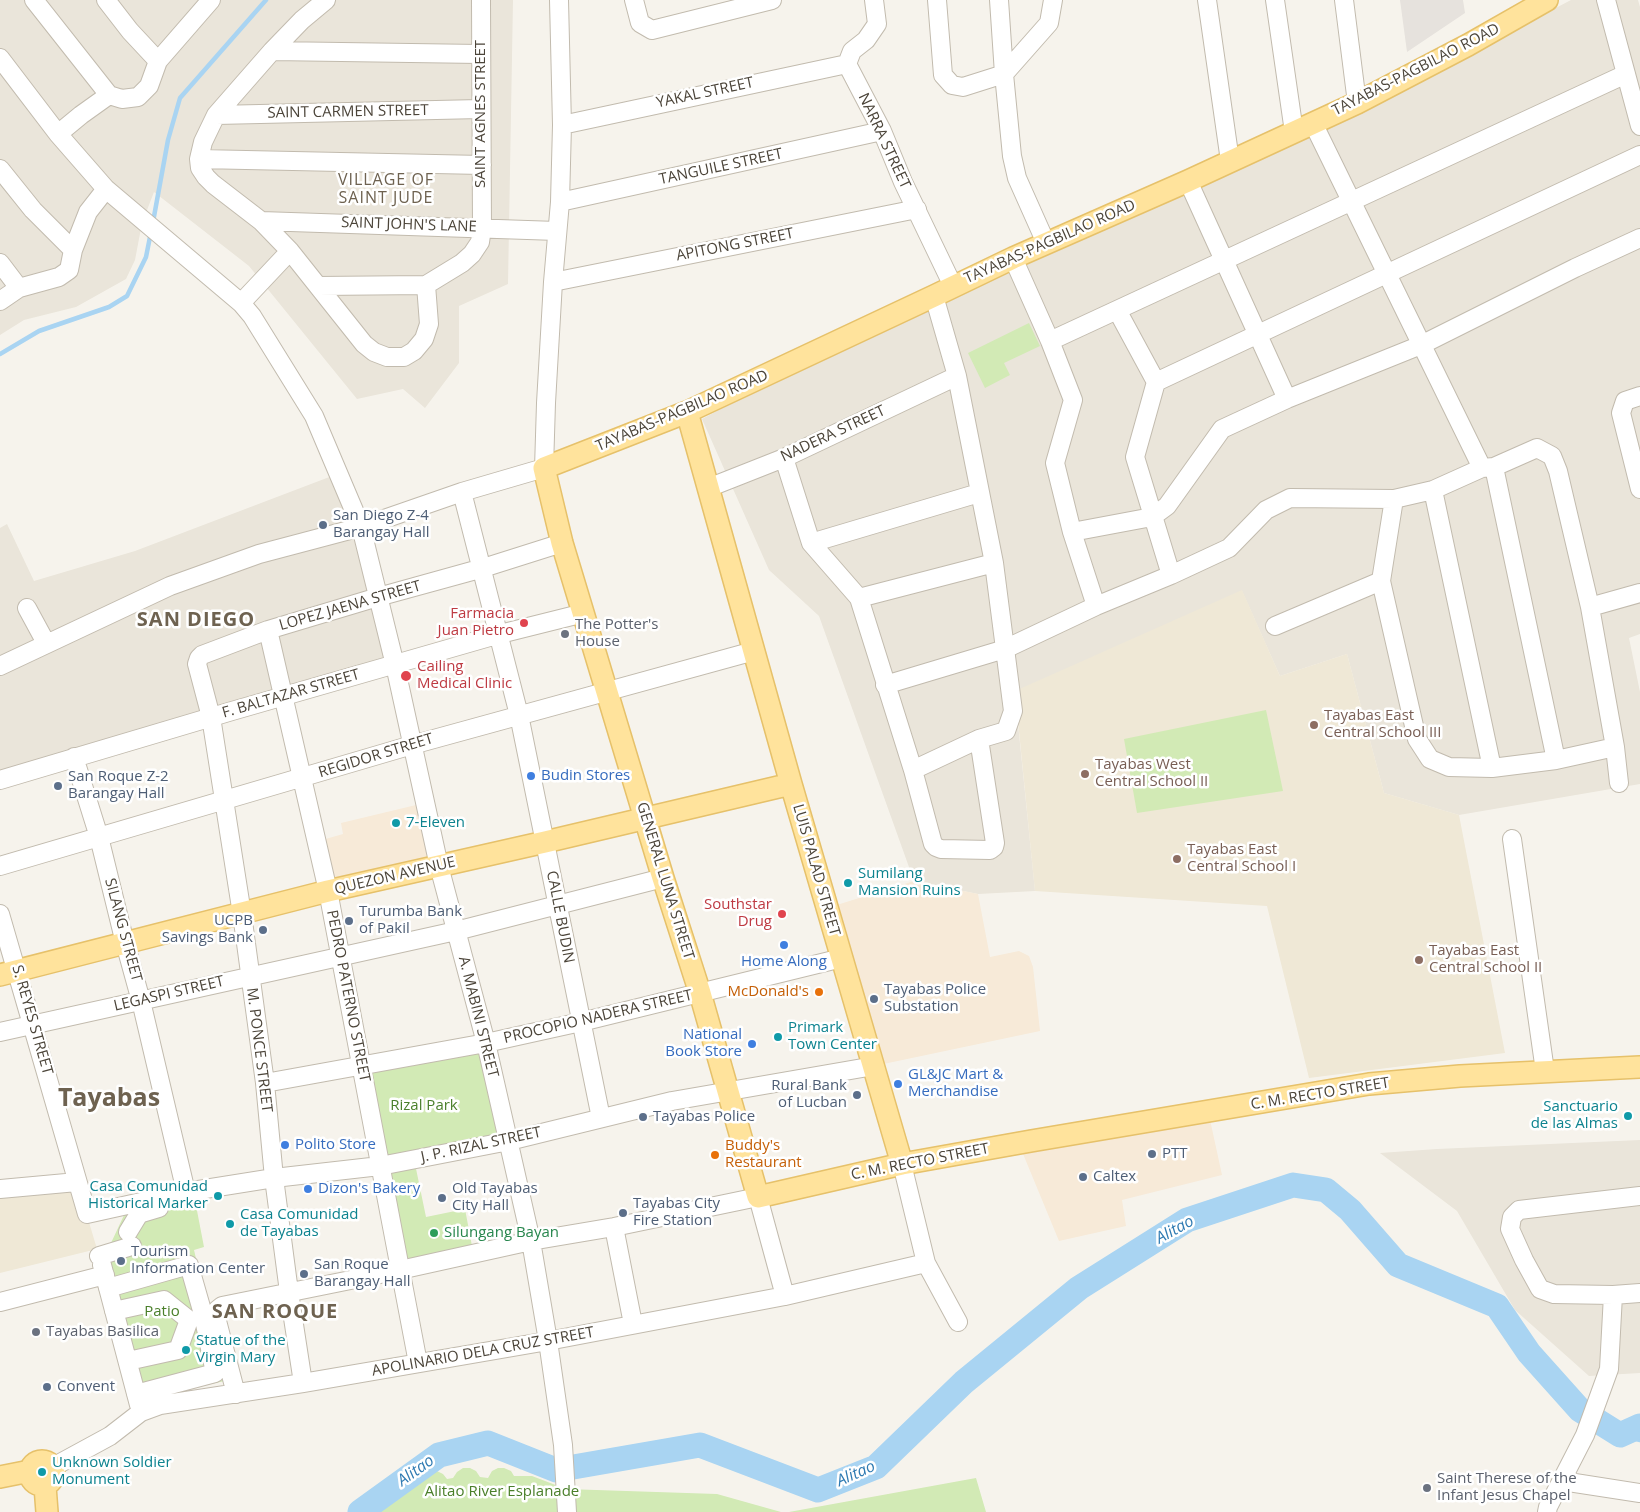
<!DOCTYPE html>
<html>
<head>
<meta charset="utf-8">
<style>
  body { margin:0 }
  canvas { display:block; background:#f6f3ec }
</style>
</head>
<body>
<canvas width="1640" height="1512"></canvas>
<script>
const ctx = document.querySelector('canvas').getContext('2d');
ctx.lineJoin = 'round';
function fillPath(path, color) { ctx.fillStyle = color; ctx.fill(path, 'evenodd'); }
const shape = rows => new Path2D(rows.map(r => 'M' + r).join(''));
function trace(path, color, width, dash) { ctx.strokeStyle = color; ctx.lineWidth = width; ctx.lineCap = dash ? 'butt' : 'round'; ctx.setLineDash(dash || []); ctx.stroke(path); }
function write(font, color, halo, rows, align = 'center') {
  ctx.font = font + ' "Open Sans",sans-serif'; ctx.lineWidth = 5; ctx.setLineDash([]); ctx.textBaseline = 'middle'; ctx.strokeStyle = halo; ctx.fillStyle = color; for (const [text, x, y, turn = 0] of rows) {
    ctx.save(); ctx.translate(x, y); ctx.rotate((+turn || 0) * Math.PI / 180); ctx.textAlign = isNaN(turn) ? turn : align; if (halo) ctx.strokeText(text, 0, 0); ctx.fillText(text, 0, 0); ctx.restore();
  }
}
const residential = shape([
  [0,0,513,0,508,284,459,306,459,363,425,408,403,389,357,399,249,266,154,192,142,223,135,260,126,279,76,307,24,320,0,335],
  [1571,0,1638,0,1640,7,1640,634,1629,638,1640,692,1640,784,1459,815,1384,793,1347,654,1280,676,1242,591,1018,724,1035,891,978,894,914,881,819,616,769,570,702,419,934,296,1333,125],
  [332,476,357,534,386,659,0,771,0,528,7,524,34,581,135,551],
  [1640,1140,1640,1373,1589,1376,1515,1310,1457,1211,1380,1153,1437,1149]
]);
const commercial = shape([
  [416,805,430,862,332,884,322,840,343,834,341,823],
  [914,881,978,894,990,957,1019,951,1029,956,1033,967,1040,1031,874,1066,827,908],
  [1209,1115,1222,1175,1122,1200,1126,1226,1059,1241,1021,1149]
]);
const industrial = shape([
  [1400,0,1463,0,1465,13,1407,52]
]);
const education = shape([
  [1242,590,1280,676,1347,654,1384,793,1459,815,1505,1053,1309,1078,1267,906,1035,891,1015,691],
  [77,1182,97,1249,0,1273,0,1189]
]);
const green = shape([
  [1029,323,1040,346,1004,363,1010,375,985,388,968,353],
  [1266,710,1283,791,1137,813,1124,739],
  [486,1043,509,1141,414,1159,426,1217,465,1209,472,1246,403,1260,361,1066],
  [194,1195,204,1247,194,1250,225,1381,138,1399,105,1275,113,1272,111,1262,111,1243,125,1213],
  [463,1468,470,1468,476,1471,480,1477,488,1478,492,1471,498,1468,504,1468,511,1471,514,1476,532,1476,566,1489,717,1494,781,1512,360,1512,397,1486,421,1480,424,1474,430,1471,437,1471,443,1474,447,1479,453,1478,457,1472],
  [976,1478,986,1512,789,1512]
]);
const stream = shape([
  [153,222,168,140,180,98,266,0],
  [0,354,39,331,109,307,127,296,146,257,151,232],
  [1620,1435,1640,1440]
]);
const river = shape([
  [360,1512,439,1455,488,1443,556,1470,700,1445,818,1490,876,1467,964,1382,1079,1288,1187,1220,1293,1185,1326,1190,1350,1210,1398,1265,1497,1306,1529,1353,1580,1410,1620,1435,1640,1426]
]);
const minor = shape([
  [34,0,109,95,122,99,138,97,149,86,158,61,211,0],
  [106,0,130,31,158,61],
  [326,0,302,20,272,51,216,115,203,142,199,159,200,168,206,177,213,184,261,221,290,251,364,344,374,352,387,357,404,357,414,351,424,339,429,324,426,285],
  [634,0,640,23,652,30,772,0],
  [874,0,877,24,866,40,852,51,847,64,882,131,903,182,953,286],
  [937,0,943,75,952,85,963,87,1004,74,1049,23,1053,0],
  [999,0,1004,74,1012,156,1017,178,1046,243],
  [1207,0,1230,161],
  [1275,0,1294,132],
  [1344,0,1357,103],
  [1606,0,1640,126],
  [272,51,480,54],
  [0,58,58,134,106,189,241,303,252,316,314,416,361,527,395,665,439,866,486,1043,531,1241,548,1341,563,1445,567,1512],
  [216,115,480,109],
  [1313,123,1482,468],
  [562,125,847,64],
  [58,134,81,115,109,95],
  [199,159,482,165],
  [0,169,33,210,73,250],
  [1188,181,1287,399],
  [560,202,882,131],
  [261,221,557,231],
  [1013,258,1050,341,1073,400,1055,463,1072,532,1096,606],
  [0,263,19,288],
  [553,282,917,209],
  [318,286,426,285,462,263,472,254,480,242,482,228,481,0],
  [0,301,19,288,59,277,69,270,73,250,88,212,106,189],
  [241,303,290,251],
  [1117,310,1156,382,1135,457,1171,575],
  [1050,341,1626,74],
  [1156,382,1640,155],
  [1640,396,1625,401,1621,413,1640,489],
  [784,458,811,543,859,598,994,563],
  [1494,467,1556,760],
  [708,488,784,458,957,376],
  [1433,490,1492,768],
  [462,492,519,715,601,1118],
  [1394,499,1381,581,1417,739,1430,759,1449,767,1492,768,1556,760,1615,747],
  [1072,532,1152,517,1167,506,1222,429,1287,399,1421,345,1575,268,1640,238],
  [811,543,979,493],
  [859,598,913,770,933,844,936,847,941,849,990,850,994,847,995,843,979,739],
  [1590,607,1640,593],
  [27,608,46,643],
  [1275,626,1381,581],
  [268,630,328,891,418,1363],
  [0,666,170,586,259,554,361,527,462,492,544,468,546,403,553,282,560,202,562,125,559,0],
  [885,685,1005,649,1096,606,1171,575,1229,548,1266,510,1290,498,1394,499,1433,490,1482,468,1494,467,1537,448,1552,456,1558,471,1590,607,1615,747,1619,783],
  [74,757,99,837,125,943,141,1001,186,1192],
  [913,770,979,739,1006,731,1013,711,994,563,957,376,934,296],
  [0,780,232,711,500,634,584,613],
  [1512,839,1545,1071],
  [0,866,412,745,754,651],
  [0,914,87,1214,186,1192,274,1178,380,1166,509,1141,672,1101,874,1066],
  [0,1032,456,931,663,878],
  [265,1083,486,1043,581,1022,842,958],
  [902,1164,926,1263,958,1322],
  [0,1189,77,1182],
  [1640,1196,1519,1210,1512,1217,1510,1229,1524,1260,1540,1289,1554,1294,1613,1295,1640,1293],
  [614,1227,633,1324],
  [128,1232,139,1214,159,1208],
  [99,1256,132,1246],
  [102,1265,139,1405],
  [108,1288,189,1265,203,1314,215,1373,136,1394],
  [0,1302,105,1275],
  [114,1311,164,1300,189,1320,178,1350,128,1361],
  [303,1383,289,1292,274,1178,265,1083,242,914,211,717,197,664,199,658,202,655,268,630,378,597,483,568,562,543],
  [236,1394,216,1317,217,1310,222,1306,400,1270,531,1241,614,1227,758,1197,785,1296],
  [53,1467,110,1436,141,1412,160,1405,303,1383,548,1341,785,1296,926,1263],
  [1562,1481,1640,1493],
  [1547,1512,1548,1507,1585,1435,1609,1369,1613,1295]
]);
const major = shape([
  [1547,0,1468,45,1357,103,1188,181,1013,258,934,296,687,412,544,468,562,543,663,878,700,993,758,1197,902,1164,1031,1141,1369,1084,1460,1076,1640,1067],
  [687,412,791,784,902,1164],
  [0,975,328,891,545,842,791,784],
  '30 1473a12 12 0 1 1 24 0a12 12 0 1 1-24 0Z',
  [0,1477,30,1471],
  [45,1486,47,1512]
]);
const markers = [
  [323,525,5,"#5c6f8a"],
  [524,623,5,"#e0444e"],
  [565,634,5,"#6b7280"],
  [406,676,6,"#e0444e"],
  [1314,725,5,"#8d6e63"],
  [1085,774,5,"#8d6e63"],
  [531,776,5,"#3f7fe0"],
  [58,786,5,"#5c6f8a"],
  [396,823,5,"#0f9aa8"],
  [1177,859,5,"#8d6e63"],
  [848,883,5,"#0f9aa8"],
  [782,914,5,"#e0444e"],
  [349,921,5,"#5c6f8a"],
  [263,930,5,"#5c6f8a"],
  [784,945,5,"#3f7fe0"],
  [1419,960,5,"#8d6e63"],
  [819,992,5,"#e8710a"],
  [874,999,5,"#5c6f8a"],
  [778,1037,5,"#0f9aa8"],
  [752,1044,5,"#3f7fe0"],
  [898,1084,5,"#3f7fe0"],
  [857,1095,5,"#5c6f8a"],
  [1628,1116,5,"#0f9aa8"],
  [643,1117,5,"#5c6f8a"],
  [285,1145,5,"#3f7fe0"],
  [1152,1154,5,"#5c6f8a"],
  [715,1155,5,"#e8710a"],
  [1083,1177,5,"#5c6f8a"],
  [308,1189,5,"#3f7fe0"],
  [218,1196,5,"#0f9aa8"],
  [442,1198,5,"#5c6f8a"],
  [623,1213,5,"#5c6f8a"],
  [230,1224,5,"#0f9aa8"],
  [434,1233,5,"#2e9e5b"],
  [121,1261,5,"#5c6f8a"],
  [304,1274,5,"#5c6f8a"],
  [36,1332,5,"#6b7280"],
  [186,1350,5,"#0f9aa8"],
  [47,1387,5,"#5c6f8a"],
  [42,1472,5,"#0f9aa8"],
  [1427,1488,5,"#6b7280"]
];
const streetNames = [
  ["TAYABAS-PAGBILAO ROAD",1416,70,-27],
  ["YAKAL STREET",705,93,-12],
  ["SAINT CARMEN STREET",348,112,-1],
  ["SAINT AGNES STREET",481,114,-90],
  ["NARRA STREET",884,141,65],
  ["TANGUILE STREET",721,167,-12],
  ["SAINT JOHN'S LANE",409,225,2],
  ["TAYABAS-PAGBILAO ROAD",1050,242,-24],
  ["APITONG STREET",735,245,-11],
  ["TAYABAS-PAGBILAO ROAD",682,411,-23],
  ["NADERA STREET",833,434,-25],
  ["LOPEZ JAENA STREET",350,606,-16],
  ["F. BALTAZAR STREET",291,694,-16],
  ["REGIDOR STREET",376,756,-17],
  ["LUIS PALAD STREET",816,870,74],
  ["QUEZON AVENUE",395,876,-13],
  ["GENERAL LUNA STREET",665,881,73],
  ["CALLE BUDIN",560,917,79],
  ["SILANG STREET",123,930,75],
  ["LEGASPI STREET",169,994,-13],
  ["PEDRO PATERNO STREET",348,996,79],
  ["A. MABINI STREET",478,1017,76],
  ["PROCOPIO NADERA STREET",598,1017,-13],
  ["S. REYES STREET",32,1020,74],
  ["M. PONCE STREET",259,1050,83],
  ["C. M. RECTO STREET",1320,1094,-9],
  ["J. P. RIZAL STREET",481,1145,-12],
  ["C. M. RECTO STREET",920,1162,-11],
  ["APOLINARIO DELA CRUZ STREET",483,1352,-10]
];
const serviceNames = [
  ["San Diego Z-4",333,516],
  ["Barangay Hall",333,533],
  ["San Roque Z-2",68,777],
  ["Barangay Hall",68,794],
  ["Turumba Bank",359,912],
  ["of Pakil",359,929],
  ["UCPB",253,921,"right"],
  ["Savings Bank",253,938,"right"],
  ["Tayabas Police",884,990],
  ["Substation",884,1007],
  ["Rural Bank",847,1086,"right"],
  ["of Lucban",847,1103,"right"],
  ["Tayabas Police",653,1117],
  ["PTT",1162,1154],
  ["Caltex",1093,1177],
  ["Old Tayabas",452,1189],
  ["City Hall",452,1206],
  ["Tayabas City",633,1204],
  ["Fire Station",633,1221],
  ["Tourism",131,1252],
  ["Information Center",131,1269],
  ["San Roque",314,1265],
  ["Barangay Hall",314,1282],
  ["Convent",57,1387]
];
const healthNames = [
  ["Farmacia",514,614],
  ["Juan Pietro",514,631],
  ["Cailing",417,667,"left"],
  ["Medical Clinic",417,684,"left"],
  ["Southstar",772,905],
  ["Drug",772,922]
];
const worshipNames = [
  ["The Potter's",575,625],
  ["House",575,642],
  ["Tayabas Basilica",46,1332],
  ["Saint Therese of the",1437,1479],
  ["Infant Jesus Chapel",1437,1496]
];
const educationNames = [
  ["Tayabas East",1324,716],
  ["Central School III",1324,733],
  ["Tayabas West",1095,765],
  ["Central School II",1095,782],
  ["Tayabas East",1187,850],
  ["Central School I",1187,867],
  ["Tayabas East",1429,951],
  ["Central School II",1429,968]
];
const shopNames = [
  ["Budin Stores",541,776],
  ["Home Along",784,962,"center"],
  ["National",742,1035,"right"],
  ["Book Store",742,1052,"right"],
  ["GL&JC Mart &",908,1075],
  ["Merchandise",908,1092],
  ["Polito Store",295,1145],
  ["Dizon's Bakery",318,1189]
];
const cultureNames = [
  ["7-Eleven",406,823],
  ["Sumilang",858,874],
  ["Mansion Ruins",858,891],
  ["Primark",788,1028],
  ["Town Center",788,1045],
  ["Sanctuario",1618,1107,"right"],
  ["de las Almas",1618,1124,"right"],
  ["Casa Comunidad",208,1187,"right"],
  ["Historical Marker",208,1204,"right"],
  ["Casa Comunidad",240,1215],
  ["de Tayabas",240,1232],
  ["Statue of the",196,1341],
  ["Virgin Mary",196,1358],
  ["Unknown Soldier",52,1463],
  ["Monument",52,1480]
];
const foodNames = [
  ["McDonald's",809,992],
  ["Buddy's",725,1146,"left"],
  ["Restaurant",725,1163,"left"]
];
const parkNames = [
  ["Rizal Park",424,1106],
  ["Patio",162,1312],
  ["Alitao River Esplanade",502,1492]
];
const leisureNames = [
  ["Silungang Bayan",444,1233]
];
const neighbourhoodNames = [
  ["VILLAGE OF",386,180],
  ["SAINT JUDE",386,198]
];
const waterNames = [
  ["Alitao",1175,1230,-29],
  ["Alitao",416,1471,-36],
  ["Alitao",856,1474,-24]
];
const districtNames = [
  ["SAN DIEGO",196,620],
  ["SAN ROQUE",275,1312]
];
const townNames = [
  ["Tayabas",109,1099]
];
fillPath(residential, '#eae5da');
fillPath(commercial, '#f7ead8');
fillPath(industrial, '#e6e2dd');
fillPath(education, '#efe8d6');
fillPath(green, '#d2eab5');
trace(stream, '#a9d4f2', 4.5);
trace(river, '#a9d4f2', 25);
trace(minor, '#c2bbae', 20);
trace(major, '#e6c16a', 24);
trace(minor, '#fff', 18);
trace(major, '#ffe39c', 21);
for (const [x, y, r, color] of markers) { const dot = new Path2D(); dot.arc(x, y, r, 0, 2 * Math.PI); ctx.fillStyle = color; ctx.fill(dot); trace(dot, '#fff', 2); }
write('15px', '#4b4439', '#fff', streetNames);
write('15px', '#4e5e75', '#fff', serviceNames, 'left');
write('15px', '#be3a42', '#fff', healthNames, 'right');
write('15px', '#5b616d', '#fff', worshipNames, 'left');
write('15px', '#785e54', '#fff', educationNames, 'left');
write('15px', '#366cbe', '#fff', shopNames, 'left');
write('15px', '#0d838f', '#fff', cultureNames, 'left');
write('15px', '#c56008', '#fff', foodNames, 'right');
write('15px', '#4a7f2a', '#fff', parkNames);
write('15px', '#27864d', '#fff', leisureNames, 'left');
ctx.letterSpacing = '1px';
write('16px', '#6e6250', '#fff', neighbourhoodNames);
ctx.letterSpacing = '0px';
write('italic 16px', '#2e7ab2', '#fff', waterNames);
ctx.letterSpacing = '1px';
write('bold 20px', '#6e6250', '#fff', districtNames);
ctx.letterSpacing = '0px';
write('bold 25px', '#6e6250', '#fff', townNames);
</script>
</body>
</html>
